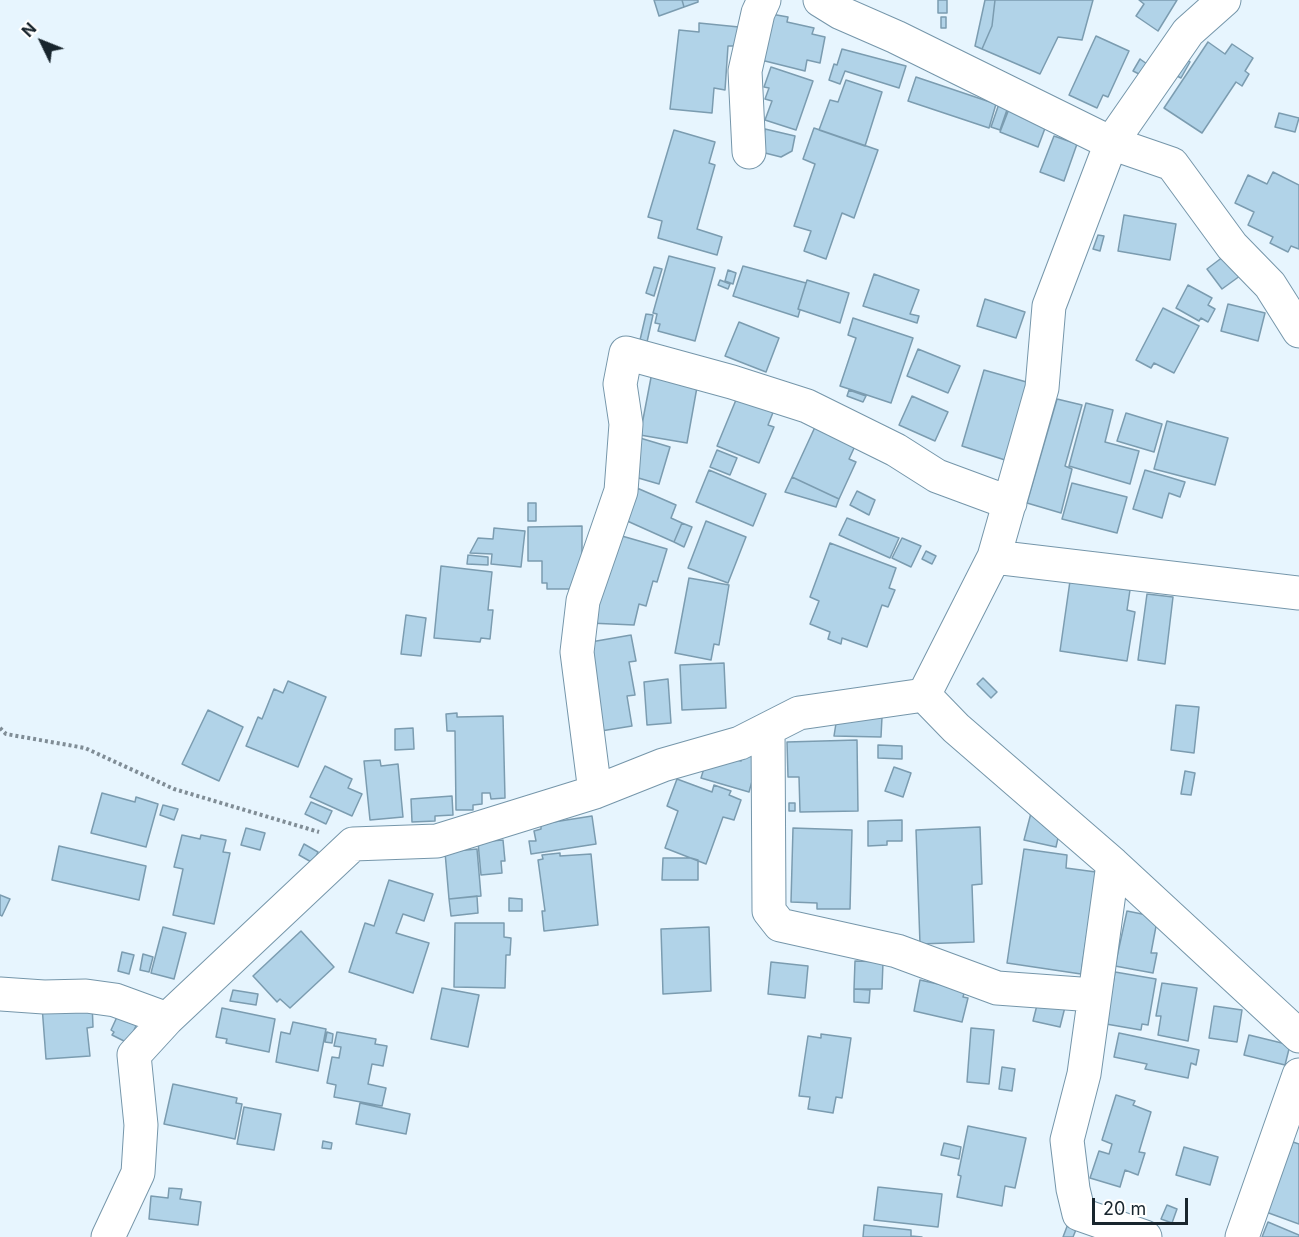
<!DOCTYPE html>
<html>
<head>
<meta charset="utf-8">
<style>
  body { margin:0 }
  #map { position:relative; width:1299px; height:1237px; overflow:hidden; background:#e7f5fe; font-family:Inter,sans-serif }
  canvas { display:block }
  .north { position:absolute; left:12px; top:12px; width:60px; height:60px; -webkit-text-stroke:4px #fff; paint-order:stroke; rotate:313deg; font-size:16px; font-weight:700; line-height:24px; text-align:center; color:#18252d }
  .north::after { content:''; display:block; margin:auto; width:21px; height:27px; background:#18252d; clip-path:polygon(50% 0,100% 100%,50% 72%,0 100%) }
  .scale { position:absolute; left:1092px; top:1198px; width:96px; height:27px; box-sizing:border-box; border:3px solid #18252d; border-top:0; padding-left:8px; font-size:18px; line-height:21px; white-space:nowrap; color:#18252d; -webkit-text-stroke:4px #fff; paint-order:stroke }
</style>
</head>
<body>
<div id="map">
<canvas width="1299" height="1237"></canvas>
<div class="north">N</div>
<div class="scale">20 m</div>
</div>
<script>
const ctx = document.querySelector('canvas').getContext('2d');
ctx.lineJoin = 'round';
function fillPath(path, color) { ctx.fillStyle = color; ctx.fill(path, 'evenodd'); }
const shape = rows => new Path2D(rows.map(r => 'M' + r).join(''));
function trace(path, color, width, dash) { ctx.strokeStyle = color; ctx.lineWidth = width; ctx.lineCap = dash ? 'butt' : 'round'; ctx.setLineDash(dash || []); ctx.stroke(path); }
const building = shape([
  [654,0,682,0,684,7,659,16,654,0],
  [682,0,698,0,698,2,684,7,682,0],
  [938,0,947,0,947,13,938,13,938,0],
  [985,0,995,0,992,26,982,49,975,46,985,0],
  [995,0,1093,0,1082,40,1058,37,1040,74,982,49,992,26,995,0],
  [1139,0,1177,0,1158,31,1136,16,1144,4,1139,0],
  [771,14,788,17,787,22,814,28,812,34,825,37,820,63,807,60,805,71,761,60,771,14],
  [941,17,946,17,946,28,941,28,941,17],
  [699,23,739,27,737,46,728,46,725,90,714,88,712,113,670,109,679,30,699,32,699,23],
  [1096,36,1129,51,1108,97,1103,95,1097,108,1069,95,1096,36],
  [1208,42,1225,54,1232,44,1253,58,1245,71,1249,74,1242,86,1236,82,1202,133,1164,108,1208,42],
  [842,49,906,66,899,88,845,71,840,84,829,80,834,64,837,65,842,49],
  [1140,59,1147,64,1141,75,1133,71,1140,59],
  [1185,59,1190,62,1181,78,1175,75,1185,59],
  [771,67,813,81,796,130,765,120,772,101,765,99,769,88,764,87,771,67],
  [916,77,996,104,989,128,908,101,916,77],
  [846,80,882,92,865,146,819,130,830,100,838,102,846,80],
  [1001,98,1010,101,1000,130,991,127,1001,98],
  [1009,109,1047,123,1038,147,1000,132,1009,109],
  [1279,113,1299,118,1295,132,1275,127,1279,113],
  [814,128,878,150,854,218,842,213,826,259,804,251,811,231,794,226,815,164,803,159,814,128],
  [765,129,795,136,792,151,781,157,761,152,765,129],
  [674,130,715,142,709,163,715,165,697,229,722,237,717,255,658,238,662,221,648,217,674,130],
  [1054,136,1077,144,1064,181,1040,172,1054,136],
  [1273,172,1299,185,1299,249,1291,246,1288,252,1270,243,1273,237,1248,225,1254,212,1235,203,1248,175,1267,184,1273,172],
  [1124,215,1176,224,1170,260,1118,251,1124,215],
  [1098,235,1104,236,1100,251,1093,249,1098,235],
  [1228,253,1244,273,1222,289,1207,269,1228,253],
  [669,256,715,268,695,341,658,331,660,324,655,323,657,314,653,313,669,256],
  [743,266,806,283,798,309,800,310,798,317,733,296,743,266],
  [654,267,662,269,654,296,646,293,654,267],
  [728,270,736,273,733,284,725,281,728,270],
  [874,274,919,290,910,314,919,316,917,323,863,306,874,274],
  [720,280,730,284,728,289,718,285,720,280],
  [807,280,849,293,840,323,798,309,807,280],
  [1188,285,1212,298,1208,305,1215,309,1208,322,1201,318,1199,321,1176,308,1188,285],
  [985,299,1025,312,1016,338,977,326,985,299],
  [1228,304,1265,313,1258,341,1221,331,1228,304],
  [1163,308,1199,326,1174,373,1154,363,1151,368,1136,360,1163,308],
  [646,314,653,315,647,342,640,340,646,314],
  [853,318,913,338,891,403,840,386,856,338,848,335,853,318],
  [739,322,779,338,766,372,725,356,739,322],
  [918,349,960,366,948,393,907,376,918,349],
  [653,367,699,376,687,443,640,435,653,367],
  [984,370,1030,383,1008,461,962,446,984,370],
  [849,390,866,396,863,402,847,396,849,390],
  [738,395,774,410,768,425,774,427,759,463,717,446,738,395],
  [912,396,948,412,935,441,899,425,912,396],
  [1057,399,1082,405,1065,466,1072,469,1061,513,1027,503,1057,399],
  [1086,403,1113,410,1105,442,1139,451,1130,484,1069,466,1086,403],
  [1126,413,1162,424,1154,452,1117,441,1126,413],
  [1167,421,1228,438,1215,485,1154,469,1167,421],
  [815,427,855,446,849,459,856,462,839,499,792,477,815,427],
  [640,438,670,447,659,484,628,475,640,438],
  [717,450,737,458,730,475,710,467,717,450],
  [709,470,766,494,753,526,696,502,709,470],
  [1145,470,1185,482,1180,497,1169,493,1162,518,1133,509,1145,470],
  [792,477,839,499,836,507,785,492,792,477],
  [1072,483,1127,497,1117,533,1062,519,1072,483],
  [637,488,676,505,671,518,682,523,674,542,625,520,637,488],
  [857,491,875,500,869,515,850,505,857,491],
  [528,503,536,503,536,521,528,521,528,503],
  [847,518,899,538,890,558,839,535,847,518],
  [706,521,746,537,728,583,688,568,706,521],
  [682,523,692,527,684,547,674,542,682,523],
  [582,526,582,589,547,589,547,583,542,583,542,561,528,561,528,527,582,526],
  [494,528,525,531,521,567,491,564,492,554,470,553,478,538,493,539,494,528],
  [615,534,667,549,657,582,653,581,646,606,639,604,634,625,589,623,615,534],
  [902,538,921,546,911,567,892,558,902,538],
  [830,543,896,568,889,588,895,590,888,607,882,605,867,647,842,638,841,644,828,639,830,632,810,624,819,601,810,597,830,543],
  [926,551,936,556,932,564,922,559,926,551],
  [468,555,488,557,488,565,467,564,468,555],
  [441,566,492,572,488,610,493,610,490,639,481,638,480,642,434,638,441,566],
  [689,578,729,585,719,645,714,644,711,660,675,653,689,578],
  [1070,581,1130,590,1127,610,1135,612,1127,661,1060,651,1070,581],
  [1147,594,1173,597,1165,664,1138,660,1147,594],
  [406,615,426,618,421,656,401,654,406,615],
  [631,635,636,661,629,662,635,695,627,696,632,726,601,731,585,643,631,635],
  [724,663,726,708,682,710,680,665,724,663],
  [983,678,997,692,991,698,977,684,983,678],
  [668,679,671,723,647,725,644,682,668,679],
  [288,681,326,697,298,767,246,746,258,717,262,719,274,689,283,693,288,681],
  [1176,705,1199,707,1194,753,1171,750,1176,705],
  [208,710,243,727,219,781,182,764,208,710],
  [457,713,457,717,503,716,505,798,491,799,490,793,482,793,482,804,473,805,473,810,456,810,455,731,447,731,446,714,457,713],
  [837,717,882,717,881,737,834,736,837,717],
  [413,728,414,749,395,750,395,729,413,728],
  [857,740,858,811,800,812,799,777,788,777,787,742,857,740],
  [878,745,902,746,902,759,878,758,878,745],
  [743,751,755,754,756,767,749,792,701,778,705,765,720,756,741,761,743,751],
  [380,760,381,766,398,764,403,817,370,820,364,761,380,760],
  [325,766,352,779,348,788,362,794,352,816,310,797,325,766],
  [894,767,911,773,903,797,885,791,894,767],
  [1185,771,1195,773,1191,795,1181,794,1185,771],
  [677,779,712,792,714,785,731,791,729,795,741,800,734,820,723,817,706,864,665,848,678,811,667,806,677,779],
  [102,793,135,802,136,797,158,804,146,847,91,833,102,793],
  [452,796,453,815,435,816,435,821,412,822,411,799,452,796],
  [311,802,332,811,326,824,305,814,311,802],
  [789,803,795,803,795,811,789,811,789,803],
  [163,805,178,809,174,820,160,815,163,805],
  [1031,813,1058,838,1056,847,1024,840,1031,813],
  [592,816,596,844,531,854,529,841,536,841,534,831,541,829,541,824,592,816],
  [902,820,902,841,887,841,887,845,868,846,868,821,902,820],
  [980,827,982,884,972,885,974,942,920,944,916,830,980,827],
  [246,828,265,833,260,850,241,845,246,828],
  [793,828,852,830,850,909,817,909,817,903,791,902,793,828],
  [182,835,200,839,201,835,226,840,223,852,230,853,214,924,173,915,183,869,174,867,182,835],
  [503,840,505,861,501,861,502,873,481,875,478,842,503,840],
  [304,844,318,852,313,863,299,855,304,844],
  [59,846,146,866,139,900,52,880,59,846],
  [477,849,481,896,449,899,445,852,477,849],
  [1024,849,1067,855,1066,868,1096,872,1081,974,1007,963,1024,849],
  [560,853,560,856,591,854,598,925,544,931,542,911,545,911,538,860,543,859,542,855,560,853],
  [663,858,691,858,698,860,698,880,662,880,663,858],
  [389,880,433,894,424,921,403,914,396,933,429,943,413,993,349,972,365,923,374,926,389,880],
  [0,895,10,899,2,916,0,915,0,895],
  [477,896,478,913,451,916,449,899,477,896],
  [509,898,522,899,522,911,509,911,509,898],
  [1127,911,1152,916,1157,921,1151,953,1157,953,1153,973,1115,966,1127,911],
  [455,923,504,923,504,937,511,938,510,955,506,955,505,988,454,987,455,923],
  [163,927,186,933,174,979,151,973,163,927],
  [709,927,711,991,663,994,661,929,709,927],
  [301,931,334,967,290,1008,280,999,277,1002,253,976,301,931],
  [122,952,134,955,129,974,118,971,122,952],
  [143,954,153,957,149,972,140,970,143,954],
  [855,961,883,962,882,989,854,989,855,961],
  [771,962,808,966,805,998,768,994,771,962],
  [1115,972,1156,979,1148,1025,1142,1024,1141,1030,1106,1024,1115,972],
  [920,980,965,990,963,997,968,998,962,1022,914,1011,920,980],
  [1162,983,1197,988,1188,1041,1158,1035,1161,1016,1156,1016,1162,983],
  [442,988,479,995,468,1047,431,1039,442,988],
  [854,989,870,990,869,1003,854,1002,854,989],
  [233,990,258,994,256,1005,230,1001,233,990],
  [1039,997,1066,1003,1060,1027,1033,1021,1039,997],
  [92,1002,93,1027,87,1028,90,1056,46,1059,42,1006,92,1002],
  [122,1006,141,1015,128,1043,112,1035,114,1032,111,1030,122,1006],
  [1214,1006,1242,1010,1237,1042,1209,1038,1214,1006],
  [222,1008,275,1019,269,1052,226,1043,227,1039,216,1037,222,1008],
  [293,1022,326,1029,318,1071,276,1062,281,1032,290,1034,293,1022],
  [971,1028,994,1030,989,1084,967,1082,971,1028],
  [327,1032,333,1034,332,1043,325,1042,327,1032],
  [337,1032,376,1039,375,1044,387,1046,383,1066,372,1064,368,1084,386,1088,382,1106,334,1097,336,1085,327,1083,332,1057,339,1058,341,1047,334,1046,337,1032],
  [1119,1033,1199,1050,1196,1065,1191,1063,1188,1078,1145,1069,1147,1064,1114,1057,1119,1033],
  [821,1034,851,1038,842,1098,836,1097,833,1113,808,1109,810,1097,799,1096,808,1036,821,1038,821,1034],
  [1249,1035,1290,1045,1285,1065,1244,1055,1249,1035],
  [1002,1067,1015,1069,1012,1091,999,1089,1002,1067],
  [173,1084,237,1098,236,1103,242,1104,235,1139,164,1124,173,1084],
  [1116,1095,1135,1101,1133,1105,1151,1112,1139,1152,1145,1153,1138,1175,1125,1170,1120,1187,1090,1178,1099,1151,1109,1154,1112,1144,1102,1140,1116,1095],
  [360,1103,410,1114,406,1134,356,1124,360,1103],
  [244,1107,281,1114,274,1150,237,1144,244,1107],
  [968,1126,1026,1138,1015,1188,1005,1186,1002,1206,957,1197,961,1176,958,1175,968,1126],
  [323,1141,332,1143,331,1149,322,1148,323,1141],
  [1293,1142,1299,1144,1299,1224,1266,1212,1293,1142],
  [944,1143,961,1147,959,1159,941,1155,944,1143],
  [1184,1147,1218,1157,1210,1185,1176,1175,1184,1147],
  [878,1187,942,1194,938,1227,874,1220,878,1187],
  [169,1188,182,1189,180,1199,201,1202,198,1225,149,1219,151,1196,168,1198,169,1188],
  [1167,1205,1177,1209,1172,1223,1161,1219,1167,1205],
  [1071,1216,1080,1220,1073,1237,1063,1237,1071,1216],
  [1268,1222,1299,1235,1299,1237,1262,1237,1268,1222],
  [864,1225,911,1230,911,1236,922,1237,863,1237,864,1225]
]);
const path = shape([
  [0,728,6,734,85,748,174,789,319,832]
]);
const minor = shape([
  [820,0,841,13,896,37,1111,143,1172,164,1232,246,1270,285,1299,331],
  [749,152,745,71,758,13,764,0],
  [994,557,1299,593],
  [924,695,994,557,1042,388,1049,306,1111,143,1188,32,1224,0],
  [924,695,956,728,1113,864,1299,1036],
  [768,729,769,911,780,925,897,951,997,988,1094,995],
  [595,792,577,652,583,601,621,491,626,424,620,384,626,353,732,382,807,406,896,450,937,476,1010,503],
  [1113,864,1084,1074,1067,1140,1073,1189,1079,1214,1145,1237],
  [0,994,44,997,86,996,115,1000,167,1019],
  [108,1237,138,1173,141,1125,134,1055,167,1019,353,844,437,841,595,792,663,765,740,743,799,713,924,695],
  [1242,1237,1299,1075]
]);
fillPath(building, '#b1d3e8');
trace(building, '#7b9cb0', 1.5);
trace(minor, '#7596aa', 35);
trace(path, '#808d96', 4, [3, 3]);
trace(minor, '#fff', 33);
</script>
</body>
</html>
